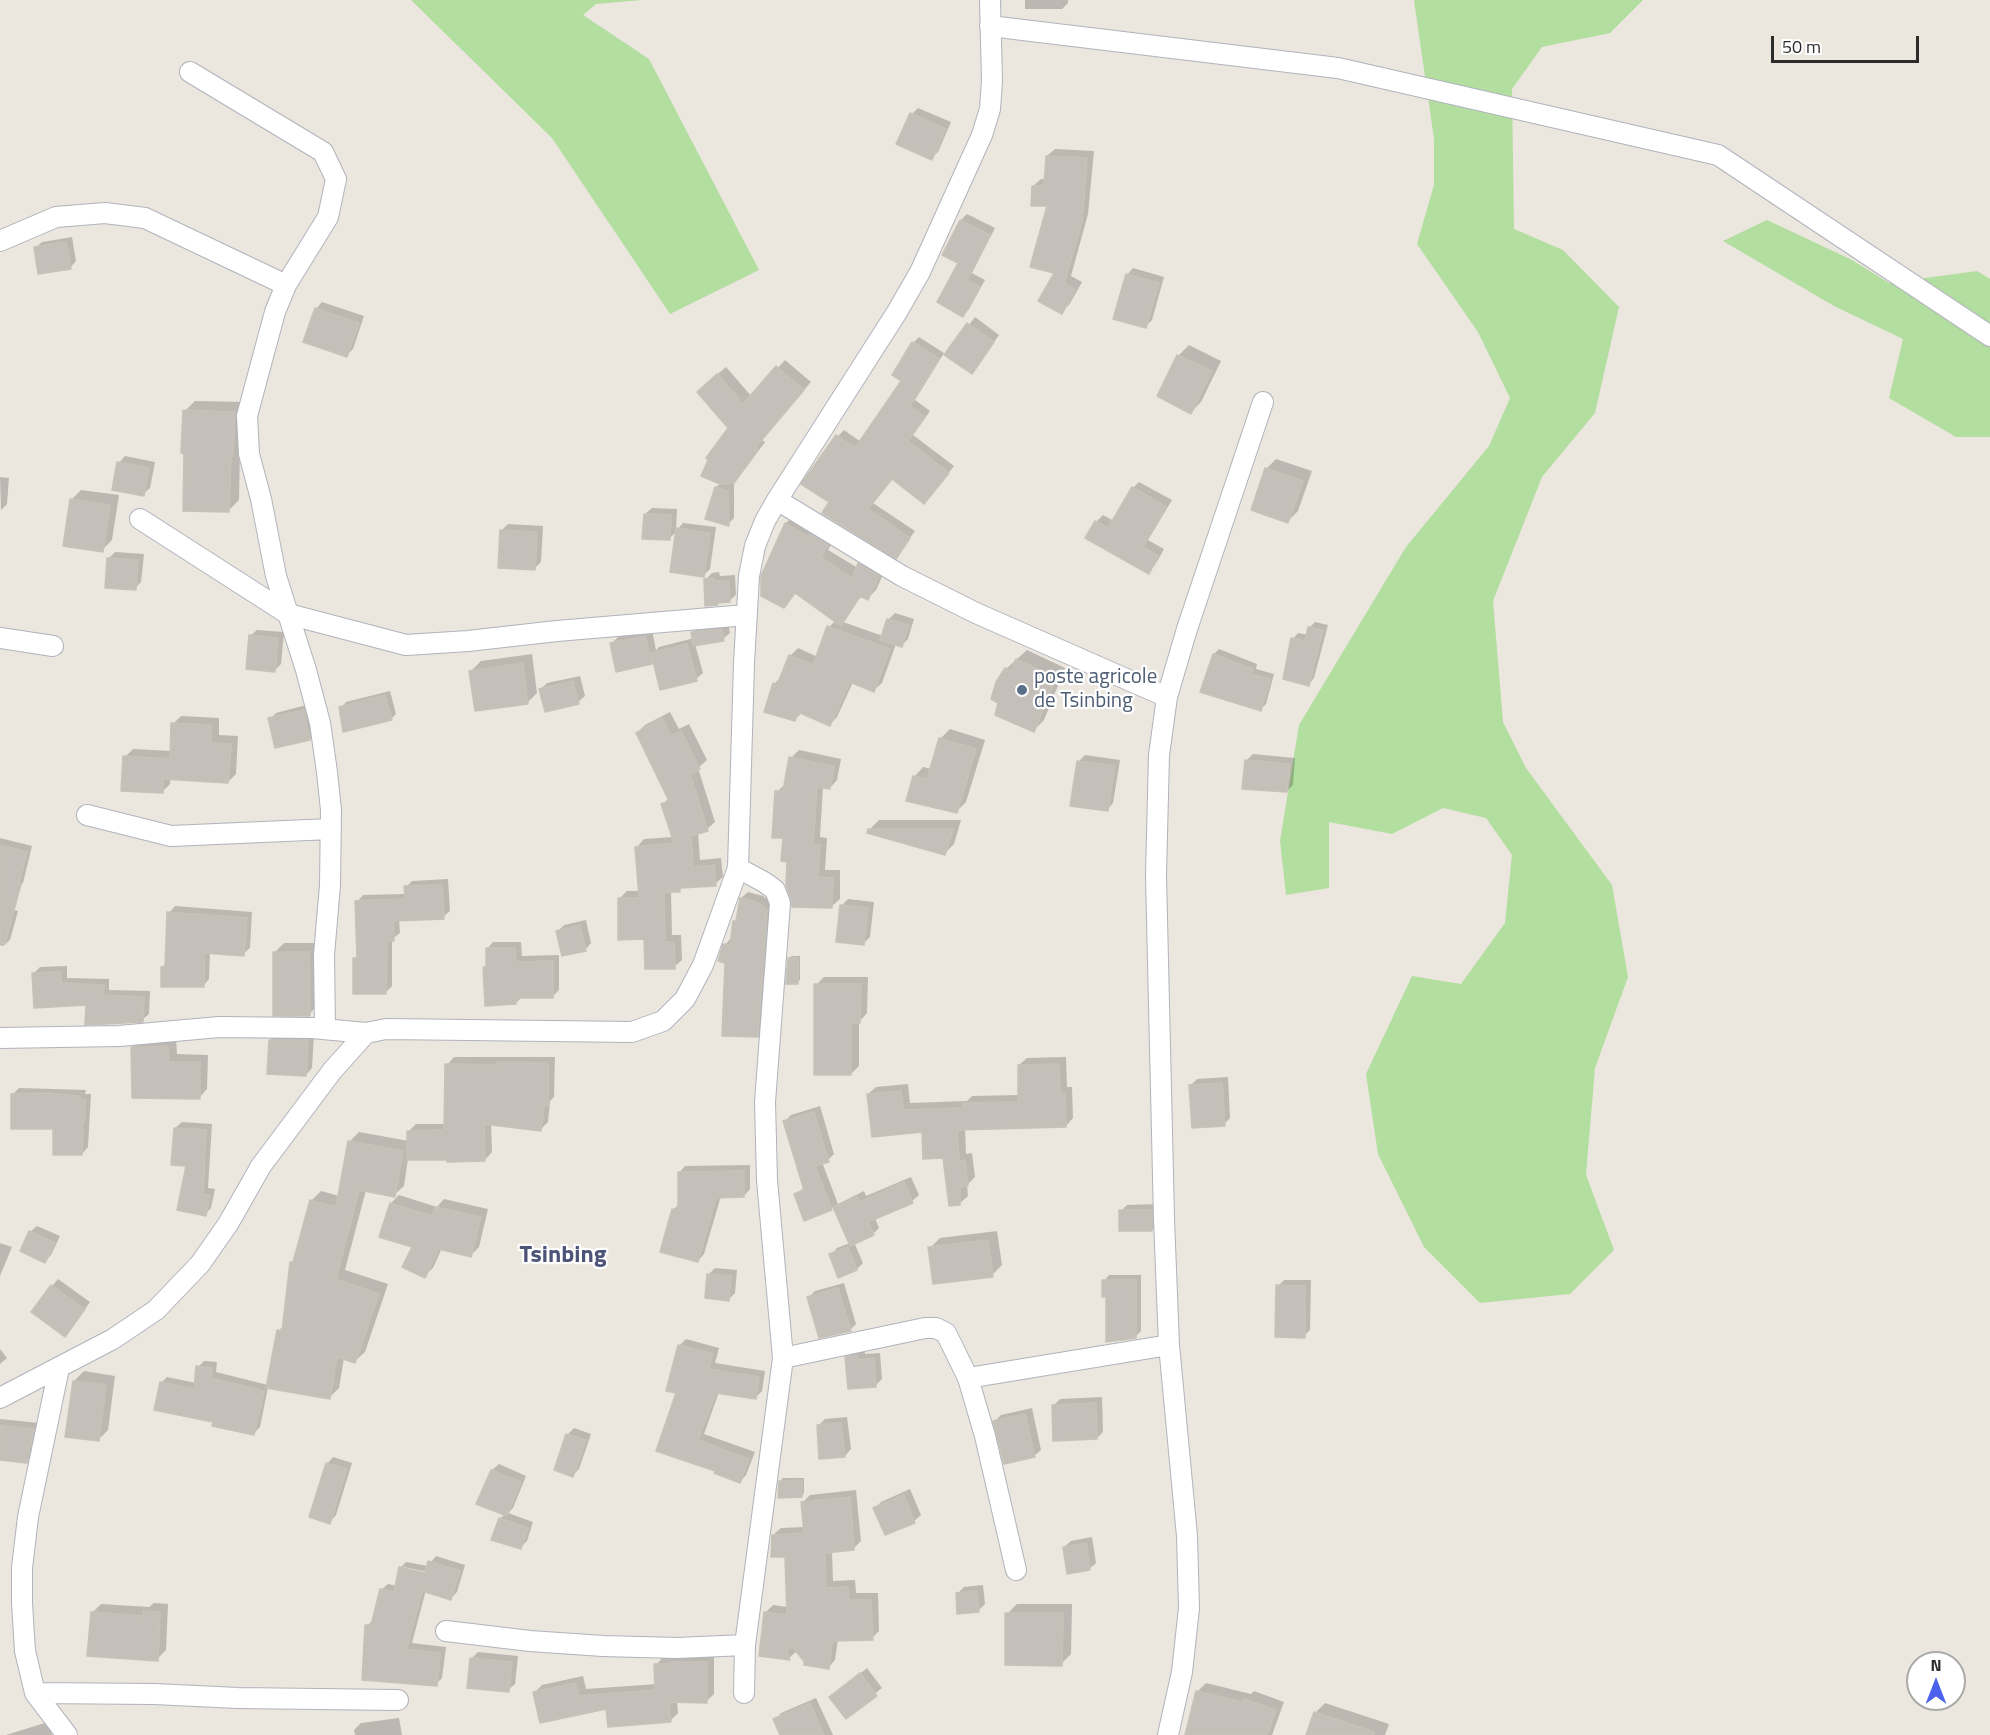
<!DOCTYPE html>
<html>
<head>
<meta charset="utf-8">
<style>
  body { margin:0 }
  #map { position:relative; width:1990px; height:1735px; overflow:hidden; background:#ebe6de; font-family:"Titillium Web",sans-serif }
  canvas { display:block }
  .north { position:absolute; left:1906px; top:1651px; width:60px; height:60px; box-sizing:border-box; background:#fff; border:2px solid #aaa; border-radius:50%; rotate:0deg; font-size:16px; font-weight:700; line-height:24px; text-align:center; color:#2b2b2b }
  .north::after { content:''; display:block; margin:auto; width:21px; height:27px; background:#4b63ec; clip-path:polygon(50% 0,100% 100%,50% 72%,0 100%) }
  .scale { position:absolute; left:1771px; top:36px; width:148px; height:27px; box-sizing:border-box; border:3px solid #2b2b2b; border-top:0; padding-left:8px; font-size:18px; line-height:21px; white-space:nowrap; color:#2b2b2b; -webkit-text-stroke:4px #fff; paint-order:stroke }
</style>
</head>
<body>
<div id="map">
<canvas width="1990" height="1735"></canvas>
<div class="north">N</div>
<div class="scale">50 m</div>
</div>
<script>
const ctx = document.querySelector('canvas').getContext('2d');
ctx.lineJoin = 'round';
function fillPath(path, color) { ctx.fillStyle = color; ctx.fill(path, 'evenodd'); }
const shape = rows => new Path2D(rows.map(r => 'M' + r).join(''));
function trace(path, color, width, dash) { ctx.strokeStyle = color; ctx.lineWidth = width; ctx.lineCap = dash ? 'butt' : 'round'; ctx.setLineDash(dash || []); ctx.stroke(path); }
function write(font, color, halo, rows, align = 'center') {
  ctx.font = font + ' "Titillium Web",sans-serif'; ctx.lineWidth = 4.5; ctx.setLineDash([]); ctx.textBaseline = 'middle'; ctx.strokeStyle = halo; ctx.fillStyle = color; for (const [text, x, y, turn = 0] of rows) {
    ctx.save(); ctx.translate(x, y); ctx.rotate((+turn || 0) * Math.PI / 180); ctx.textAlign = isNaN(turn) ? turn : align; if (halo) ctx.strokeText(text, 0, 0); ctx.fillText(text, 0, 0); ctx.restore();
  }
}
const green = shape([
  [411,0,642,0,596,4,583,15,649,59,759,270,670,314,552,138],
  [1414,0,1643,0,1610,33,1542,47,1512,89,1514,229,1563,250,1619,307,1595,413,1542,477,1493,601,1503,722,1526,768,1612,885,1628,977,1595,1068,1586,1175,1614,1250,1570,1294,1480,1303,1424,1247,1378,1154,1366,1074,1412,976,1461,984,1505,923,1512,855,1486,818,1443,808,1392,834,1329,822,1329,888,1286,895,1280,841,1299,725,1406,547,1489,446,1510,398,1478,332,1417,244,1434,185,1434,139],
  [1767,220,1852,260,1889,283,1977,271,1990,279,1990,437,1956,437,1889,398,1903,339,1834,306,1723,241]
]);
const shadow = shape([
  [1025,0,1068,0,1068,3,1062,9,1025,9],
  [918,108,951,122,938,152,931,158,912,114],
  [1055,149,1094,151,1088,214,1071,276,1082,282,1069,305,1061,312,1049,205,1033,186,1041,179,1046,179,1047,156],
  [967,214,995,228,972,273,985,280,969,309,963,315,960,262,944,254,961,220],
  [72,237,76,261,70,268,35,248,42,242],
  [1133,268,1164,277,1152,320,1146,326,1127,275],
  [322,302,364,316,353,349,347,355,316,309],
  [975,317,999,335,978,365,947,354],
  [919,337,944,353,915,400,930,411,913,435,954,466,930,496,892,478,873,503,915,531,896,557,831,502,838,436,844,430,861,442,903,381,913,343],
  [1189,345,1221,361,1201,402,1191,412,1159,396,1179,355],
  [785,360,811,382,761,439,765,442,742,473,734,481,726,482,734,484,734,518,728,524,716,487,721,483,730,428,706,384,726,367,752,397],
  [195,401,244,402,240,447,239,500,229,510,185,411],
  [125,456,155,462,150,488,143,494,119,463],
  [1276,459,1312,471,1298,511,1288,521,1266,469],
  [0,477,9,478,7,504,1,510],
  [1139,482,1172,500,1148,540,1164,549,1155,565,1148,572,1087,538,1096,522,1103,515,1114,521,1133,488],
  [81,490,119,495,112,540,102,550,71,500],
  [652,508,677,509,676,531,683,523,716,527,710,569,704,575,677,531,669,539,645,514],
  [794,515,835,537,828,550,858,568,868,556,886,568,876,590,868,598,862,595,843,622,883,636,889,619,895,613,914,619,908,639,901,646,896,644,882,683,874,690,853,682,837,717,829,725,802,712,795,720,774,684,781,677,790,656,798,648,818,657,829,627,835,621,796,592,784,606,763,576,786,523],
  [508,524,543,526,541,562,534,569,502,530],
  [115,552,144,554,141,582,135,588,108,559],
  [719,572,720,576,735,575,736,595,729,601,720,601,717,604,706,579,712,573],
  [1315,622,1328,625,1314,678,1309,684,1293,639,1298,633,1308,635,1310,627],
  [728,623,730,633,723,639,695,644,703,673,696,679,654,659,651,662,611,644,618,637,652,630,656,650,659,647,694,638,693,632,699,626],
  [257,630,284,632,281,664,274,671,250,636],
  [1219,649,1257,664,1256,669,1274,674,1266,704,1260,710,1202,691,1214,654],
  [1027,650,1065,668,1044,720,1034,730,1006,669],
  [532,654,537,693,527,703,471,671,481,661],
  [580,676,585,696,578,702,541,689,547,683],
  [390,691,396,714,391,719,341,708,346,702],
  [310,704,316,732,310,739,270,719,276,713],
  [670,712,679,729,689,724,707,760,698,768,715,822,707,829,698,832,700,860,721,858,723,877,715,884,683,887,680,890,671,891,672,935,681,935,682,960,674,967,645,938,619,899,627,891,640,891,637,847,644,839,673,837,663,804,669,798,637,733,645,725],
  [181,716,219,718,219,735,238,736,236,774,228,782,171,778,170,784,162,792,125,757,133,749,172,751,173,724],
  [950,729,985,740,966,802,957,811,914,777,923,767,932,769,940,739],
  [799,750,841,759,837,780,830,788,823,786,820,837,827,838,825,870,840,870,840,899,832,906,788,860,777,792,785,784,791,758],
  [1253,754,1295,758,1293,785,1287,791,1246,761],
  [1085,755,1120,760,1113,803,1107,810,1079,761],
  [879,820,961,820,954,844,944,854,869,830],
  [0,838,32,846,23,883,16,889,0,885],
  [448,879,450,911,443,917,399,919,400,933,392,939,392,986,385,993,354,959,359,954,357,902,363,895,406,894,406,887,412,881],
  [748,892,763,896,773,904,763,1030,757,1036,727,961,725,945,731,938,735,922,738,919,741,898],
  [848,899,874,902,870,937,863,944,841,906],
  [175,906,252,912,250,948,243,954,210,952,209,979,203,986,162,967,167,963,169,913],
  [0,907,18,911,10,940,3,946,0,945],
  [586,920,591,943,585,950,558,931,564,925],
  [493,942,521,942,522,956,559,955,559,990,553,996,522,997,516,1003,485,968,487,965,487,949],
  [284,943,319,943,319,1004,309,1014,274,953],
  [792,956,800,956,800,980,797,982,789,958],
  [67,966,67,978,109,979,109,990,150,991,149,1014,142,1020,87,1004,33,974,40,967],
  [824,977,868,977,867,1013,859,1022,859,1066,851,1074,816,985],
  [277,1034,314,1034,312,1068,306,1075,270,1040],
  [176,1038,177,1054,208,1055,207,1089,199,1098,132,1048,141,1039],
  [454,1057,555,1057,554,1097,550,1101,548,1122,540,1130,491,1123,492,1152,485,1160,408,1159,404,1186,394,1195,366,1190,345,1270,388,1284,365,1352,355,1361,344,1358,339,1388,329,1398,268,1387,260,1427,254,1433,215,1420,161,1383,167,1377,196,1383,198,1367,204,1361,217,1362,216,1372,268,1385,278,1331,284,1326,291,1263,296,1257,311,1201,321,1191,339,1196,349,1142,359,1132,409,1141,409,1131,416,1124,446,1124,447,1065],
  [1066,1057,1067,1087,1072,1087,1073,1118,1066,1126,965,1128,966,1154,972,1153,975,1177,967,1185,968,1196,960,1203,944,1156,923,1130,868,1094,876,1087,908,1084,910,1103,967,1101,972,1096,1019,1095,1019,1065,1027,1058],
  [1228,1077,1230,1118,1224,1124,1191,1085,1197,1079],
  [19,1088,86,1090,85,1094,91,1094,88,1147,82,1154,54,1127,13,1094],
  [820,1106,834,1154,828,1160,822,1162,838,1204,864,1191,866,1196,911,1177,919,1195,912,1201,875,1218,879,1228,873,1234,854,1242,863,1263,857,1269,831,1255,837,1248,850,1243,834,1206,831,1209,796,1194,805,1187,785,1121,791,1115],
  [182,1122,212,1124,208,1188,215,1189,211,1208,205,1214,175,1128],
  [750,1165,750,1189,744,1196,721,1196,704,1254,698,1261,673,1210,679,1204,679,1173,685,1166],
  [399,1195,437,1207,444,1199,488,1209,479,1247,471,1255,442,1248,433,1268,424,1276,414,1246,391,1203],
  [1158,1204,1158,1224,1152,1230,1121,1211,1127,1205],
  [37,1226,60,1236,51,1255,45,1261,30,1232],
  [997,1231,1002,1265,992,1275,930,1248,940,1238],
  [0,1243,12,1247,0,1276],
  [715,1268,737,1270,735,1293,729,1299,709,1274],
  [1109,1275,1141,1275,1141,1331,1135,1337,1108,1295,1104,1281],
  [58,1279,90,1302,71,1329,52,1286],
  [1284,1280,1311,1280,1310,1330,1304,1336,1278,1286],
  [844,1283,856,1324,850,1330,808,1298,815,1291],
  [686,1339,719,1348,715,1363,765,1371,762,1391,755,1398,719,1392,704,1434,755,1452,746,1475,740,1482,717,1470,658,1450,678,1392,679,1346],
  [0,1349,7,1358,0,1364],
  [864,1349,865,1354,880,1353,882,1379,875,1386,847,1358,853,1351],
  [84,1371,115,1376,108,1430,98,1440,74,1381],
  [1102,1397,1103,1432,1097,1438,1054,1405,1060,1399],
  [1032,1408,1041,1450,1034,1456,995,1421,1001,1415],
  [847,1417,851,1449,845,1456,818,1426,825,1419],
  [0,1419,39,1423,33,1455,26,1461,0,1459],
  [574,1428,591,1434,579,1469,573,1475,556,1469,568,1434],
  [333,1457,352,1463,336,1515,330,1522,327,1464],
  [499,1464,526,1476,513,1508,508,1513,533,1522,527,1541,520,1548,500,1519,505,1514,478,1503,492,1470],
  [783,1478,804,1478,804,1493,802,1496,780,1481],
  [910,1489,921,1515,914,1521,875,1508,881,1502],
  [856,1490,861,1541,853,1549,832,1551,833,1581,855,1580,856,1593,878,1593,879,1631,872,1638,838,1639,835,1660,828,1668,806,1661,797,1651,789,1658,761,1655,765,1613,773,1605,788,1607,786,1555,773,1535,781,1528,805,1527,802,1503,810,1495],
  [1092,1537,1096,1563,1089,1569,1064,1547,1071,1541],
  [436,1556,465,1565,457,1592,451,1598,426,1590,412,1643,446,1647,442,1678,436,1684,367,1626,374,1619,381,1590,388,1584,397,1586,400,1568,406,1562,428,1566],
  [403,1567,433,1573,432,1576,403,1570],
  [983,1585,985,1604,978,1611,957,1594,964,1587],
  [154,1603,168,1604,166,1650,157,1659,92,1613,101,1604,149,1607],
  [1017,1604,1072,1604,1071,1654,1061,1664,1007,1614],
  [478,1652,518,1656,515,1684,508,1690,471,1659],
  [714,1655,714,1694,706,1702,677,1701,678,1713,670,1721,534,1693,542,1685,583,1676,586,1689,657,1684,656,1665,663,1657],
  [867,1668,882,1688,846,1717,831,1697],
  [1206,1683,1251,1694,1254,1691,1284,1702,1272,1735,1187,1735,1197,1692],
  [816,1698,833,1735,781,1735,775,1720,781,1713],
  [1325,1703,1389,1724,1385,1735,1307,1735,1315,1713],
  [399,1718,402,1735,355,1735,354,1730,361,1723],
  [48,1722,52,1735,6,1735]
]);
const building = shape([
  [910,113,946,129,932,160,896,144,910,113],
  [1046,156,1087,158,1082,222,1064,283,1075,290,1062,314,1038,301,1054,273,1030,267,1047,206,1031,206,1032,186,1044,186,1046,156],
  [960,220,990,235,967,280,980,287,963,317,937,302,958,263,942,255,960,220],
  [66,242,71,269,38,274,34,247,66,242],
  [1126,274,1159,283,1146,328,1113,319,1126,274],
  [315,308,359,323,347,357,303,342,315,308],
  [967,323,994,342,972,374,944,355,967,323],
  [912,342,939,359,910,406,925,417,908,441,949,473,924,504,892,479,868,509,910,538,896,559,822,513,829,502,801,484,836,435,855,448,901,381,892,375,912,342],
  [1177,355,1212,371,1191,414,1157,396,1177,355],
  [776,366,804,390,755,448,758,450,734,483,720,484,701,476,708,460,706,458,728,428,697,392,717,374,743,404,776,366],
  [183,410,235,412,233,456,231,456,229,512,183,511,184,454,181,453,183,410],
  [117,462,149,468,144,496,112,490,117,462],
  [1265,468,1303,481,1288,523,1251,510,1265,468],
  [715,487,728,491,729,526,705,519,715,487],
  [1132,487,1166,507,1143,547,1158,556,1149,574,1085,538,1095,521,1108,528,1132,487],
  [70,499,110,505,103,552,63,546,70,499],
  [644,514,671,515,670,540,642,539,644,514],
  [785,523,808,537,810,534,828,545,821,558,852,578,858,563,879,576,868,600,860,596,841,626,795,593,784,608,761,596,761,576,785,523],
  [676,528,710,533,704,577,670,572,676,528],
  [500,530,537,532,535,570,498,568,500,530],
  [107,558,138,560,136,590,105,588,107,558],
  [713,578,714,581,729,581,730,602,717,603,718,605,705,606,704,579,713,578],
  [887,619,909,625,902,647,880,640,887,619],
  [827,626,890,649,874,692,850,682,830,726,798,712,795,721,764,712,773,683,777,685,789,655,813,665,827,626],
  [1308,627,1323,630,1309,686,1283,679,1291,638,1305,641,1308,627],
  [722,629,724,641,693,646,691,632,722,629],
  [249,635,278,638,275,672,246,669,249,635],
  [645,636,652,664,616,672,610,643,645,636],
  [687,644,697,681,660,690,651,653,687,644],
  [1213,654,1253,669,1251,674,1270,679,1261,711,1200,692,1213,654],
  [1016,659,1056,678,1034,732,995,715,998,703,991,699,996,682,1005,668,1012,671,1016,659],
  [523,663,528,704,475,711,469,671,523,663],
  [573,681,579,704,545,712,539,689,573,681],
  [385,695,392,720,343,732,339,707,385,695],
  [304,710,310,740,275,748,268,718,304,710],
  [662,718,671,736,681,731,700,769,690,774,708,831,691,836,693,867,714,865,716,886,680,888,680,892,664,892,665,942,674,942,675,969,645,969,644,939,618,940,618,898,639,898,635,847,674,843,661,804,669,801,636,733,662,718],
  [171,723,211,725,211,743,231,744,228,783,163,779,163,793,121,791,123,756,170,759,171,723],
  [939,738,976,749,957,813,906,801,913,776,927,779,939,738],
  [789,757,834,766,830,789,817,787,813,845,820,845,818,877,833,878,832,908,792,907,791,899,786,885,787,862,781,861,783,838,772,838,775,791,783,791,789,757],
  [1245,760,1290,764,1287,792,1242,789,1245,760],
  [1077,761,1115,766,1108,811,1070,806,1077,761],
  [868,829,953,829,945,855,867,833,868,829],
  [0,845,27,852,19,883,21,884,5,944,0,943,0,845],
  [442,885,444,919,393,921,394,941,387,941,386,994,353,994,353,958,357,958,355,901,405,899,404,886,442,885],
  [740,898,757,902,767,910,758,1037,722,1036,725,963,718,961,723,944,730,945,733,921,736,921,740,898],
  [840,905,868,908,864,945,836,942,840,905],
  [167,912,247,918,244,956,204,953,204,987,161,987,161,967,165,967,167,912],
  [580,925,586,951,562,956,556,931,580,925],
  [486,948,515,948,516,962,553,961,553,998,516,998,516,1004,485,1006,483,967,486,967,486,948],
  [273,952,309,952,310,1016,273,1016,273,952],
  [788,958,798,958,798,984,786,984,788,958],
  [61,972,61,983,104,985,103,995,144,997,143,1022,85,1025,86,1005,34,1008,32,973,61,972],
  [814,984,861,984,860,1023,851,1023,851,1075,814,1075,814,984],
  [269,1040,308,1040,306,1076,267,1074,269,1040],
  [168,1046,169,1062,200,1062,200,1099,132,1098,131,1047,168,1046],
  [497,1062,548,1063,548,1106,544,1106,541,1131,484,1124,485,1161,447,1162,447,1160,407,1160,407,1131,444,1130,445,1064,497,1065,497,1062],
  [1059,1064,1060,1094,1065,1094,1066,1127,957,1130,959,1161,965,1160,968,1186,960,1187,960,1205,949,1206,943,1158,923,1159,922,1132,872,1137,867,1094,901,1091,903,1110,963,1108,962,1103,1018,1102,1018,1065,1059,1064],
  [1222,1083,1225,1126,1192,1128,1189,1085,1222,1083],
  [45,1093,80,1096,80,1100,85,1100,85,1121,83,1121,82,1155,53,1155,53,1129,11,1129,11,1094,45,1093],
  [814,1112,829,1162,815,1166,832,1210,804,1221,794,1194,804,1190,783,1121,814,1112],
  [174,1128,206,1130,203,1194,210,1195,206,1216,177,1210,186,1166,171,1165,174,1128],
  [348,1141,403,1151,395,1197,359,1190,336,1279,379,1294,355,1363,337,1357,330,1399,266,1388,277,1330,282,1331,290,1262,293,1262,310,1200,336,1207,348,1141],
  [744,1171,744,1197,716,1198,698,1262,660,1252,672,1209,678,1211,678,1172,744,1171],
  [904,1182,913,1203,868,1222,874,1235,850,1246,833,1207,857,1197,860,1202,904,1182],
  [390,1203,432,1216,435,1207,481,1217,471,1257,439,1249,425,1278,402,1267,412,1247,379,1237,390,1203],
  [1119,1210,1152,1210,1152,1231,1119,1231,1119,1210],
  [29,1231,55,1243,45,1263,20,1251,29,1231],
  [988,1240,993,1277,933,1284,928,1247,988,1240],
  [848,1247,857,1270,838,1278,829,1254,848,1247],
  [707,1274,731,1276,729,1301,705,1298,707,1274],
  [1102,1280,1136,1280,1136,1338,1106,1342,1106,1297,1102,1297,1102,1280],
  [51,1285,85,1309,65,1337,31,1312,51,1285],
  [1276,1285,1305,1286,1305,1338,1275,1337,1276,1285],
  [838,1288,851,1331,819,1338,807,1297,838,1288],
  [678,1345,713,1354,709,1369,759,1377,756,1399,716,1393,698,1440,749,1459,740,1483,714,1473,715,1471,656,1451,676,1393,666,1391,678,1345],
  [857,1355,859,1360,874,1358,876,1387,848,1389,845,1357,857,1355],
  [196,1366,212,1368,211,1378,264,1391,254,1435,212,1426,213,1422,154,1410,160,1382,194,1389,196,1366],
  [73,1381,106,1385,99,1441,65,1437,73,1381],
  [1096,1403,1097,1439,1053,1441,1052,1405,1096,1403],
  [1025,1414,1035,1457,1004,1464,993,1421,1025,1414],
  [841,1423,845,1457,819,1459,817,1425,841,1423],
  [0,1425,34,1429,27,1463,0,1460,0,1425],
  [566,1434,586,1440,573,1477,554,1470,566,1434],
  [326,1463,347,1469,330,1524,309,1517,326,1463],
  [491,1470,521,1482,507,1516,476,1504,491,1470],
  [802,1480,802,1497,778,1498,779,1481,802,1480],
  [904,1495,915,1523,885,1535,873,1508,904,1495],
  [850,1497,854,1550,825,1553,826,1588,848,1587,849,1600,871,1600,873,1640,832,1641,829,1669,804,1665,804,1661,792,1647,786,1650,790,1660,759,1656,764,1612,787,1615,785,1557,771,1557,772,1535,804,1533,801,1502,850,1497],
  [499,1518,528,1528,521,1549,491,1540,499,1518],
  [1086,1543,1090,1570,1067,1574,1063,1547,1086,1543],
  [428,1561,460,1571,451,1600,422,1591,407,1649,440,1653,437,1686,362,1680,365,1625,371,1625,380,1589,394,1592,399,1567,425,1573,428,1561],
  [977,1591,979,1612,957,1614,956,1593,977,1591],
  [143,1611,160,1612,158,1661,87,1656,91,1612,143,1616,143,1611],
  [1005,1613,1063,1613,1062,1666,1005,1665,1005,1613],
  [470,1658,512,1662,509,1692,467,1688,470,1658],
  [670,1662,707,1662,707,1703,669,1702,671,1722,608,1727,606,1709,540,1723,533,1692,575,1683,579,1696,655,1690,654,1664,670,1664,670,1662],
  [860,1673,877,1696,846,1719,829,1697,860,1673],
  [1196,1691,1243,1702,1244,1699,1276,1710,1267,1735,1185,1735,1196,1691],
  [810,1703,824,1735,780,1735,773,1719,810,1703],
  [1314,1712,1374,1732,1373,1735,1306,1735,1314,1712]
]);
const street = shape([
  [990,26,1338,68,1718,155,1990,336],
  [190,72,323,152,336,179,328,217,286,285],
  [0,241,56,217,105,213,145,218,286,285,275,312,247,416,249,454,261,499,276,576,306,670,320,723,327,772,331,810,330,885,324,955,325,1029],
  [777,500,902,576,976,613,1167,697,1187,629,1263,402],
  [140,519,288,614,406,645,468,641,557,631,746,615],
  [0,638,53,646],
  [1167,697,1159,755,1156,875,1164,1219,1169,1345,1187,1536,1189,1608,1182,1672,1168,1735],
  [87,815,171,836,331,829],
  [738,868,764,882,775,890,780,903,765,1102,767,1180,783,1358,745,1645,744,1693],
  [0,1038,119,1036,219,1027,312,1028,366,1033],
  [783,1358,925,1328,936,1328,946,1333,968,1378,985,1436,1016,1570],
  [59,1368,28,1517,22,1568,22,1603,25,1651,35,1693,67,1735],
  [968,1378,1169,1345],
  [0,1398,113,1339,156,1310,200,1264,228,1224,261,1166,332,1071,366,1033,386,1029,632,1032,663,1021,685,999,703,965,738,868,744,663,749,576,755,546,765,521,777,500,897,312,920,272,982,135,990,109,992,81,990,0],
  [446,1631,530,1641,603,1646,677,1648,745,1645],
  [35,1693,154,1694,238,1698,398,1700]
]);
const markers = [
  [1022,690,6,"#5c6f8a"]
];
const serviceNames = [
  ["poste agricole",1034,678],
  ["de Tsinbing",1034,702]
];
const quarterNames = [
  ["Tsinbing",563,1256]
];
fillPath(green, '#b2de9f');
fillPath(shadow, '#0003');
fillPath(building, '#c4c0b9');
trace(building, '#c7c2b8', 1.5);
trace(street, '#b1b3bd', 22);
trace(street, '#fff', 20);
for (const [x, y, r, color] of markers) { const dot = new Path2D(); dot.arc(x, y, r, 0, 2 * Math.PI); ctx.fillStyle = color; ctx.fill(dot); trace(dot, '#fff', 2); }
write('21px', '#4e5e75', '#fff', serviceNames, 'left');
write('bold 24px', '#4e5478', '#fff', quarterNames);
</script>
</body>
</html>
